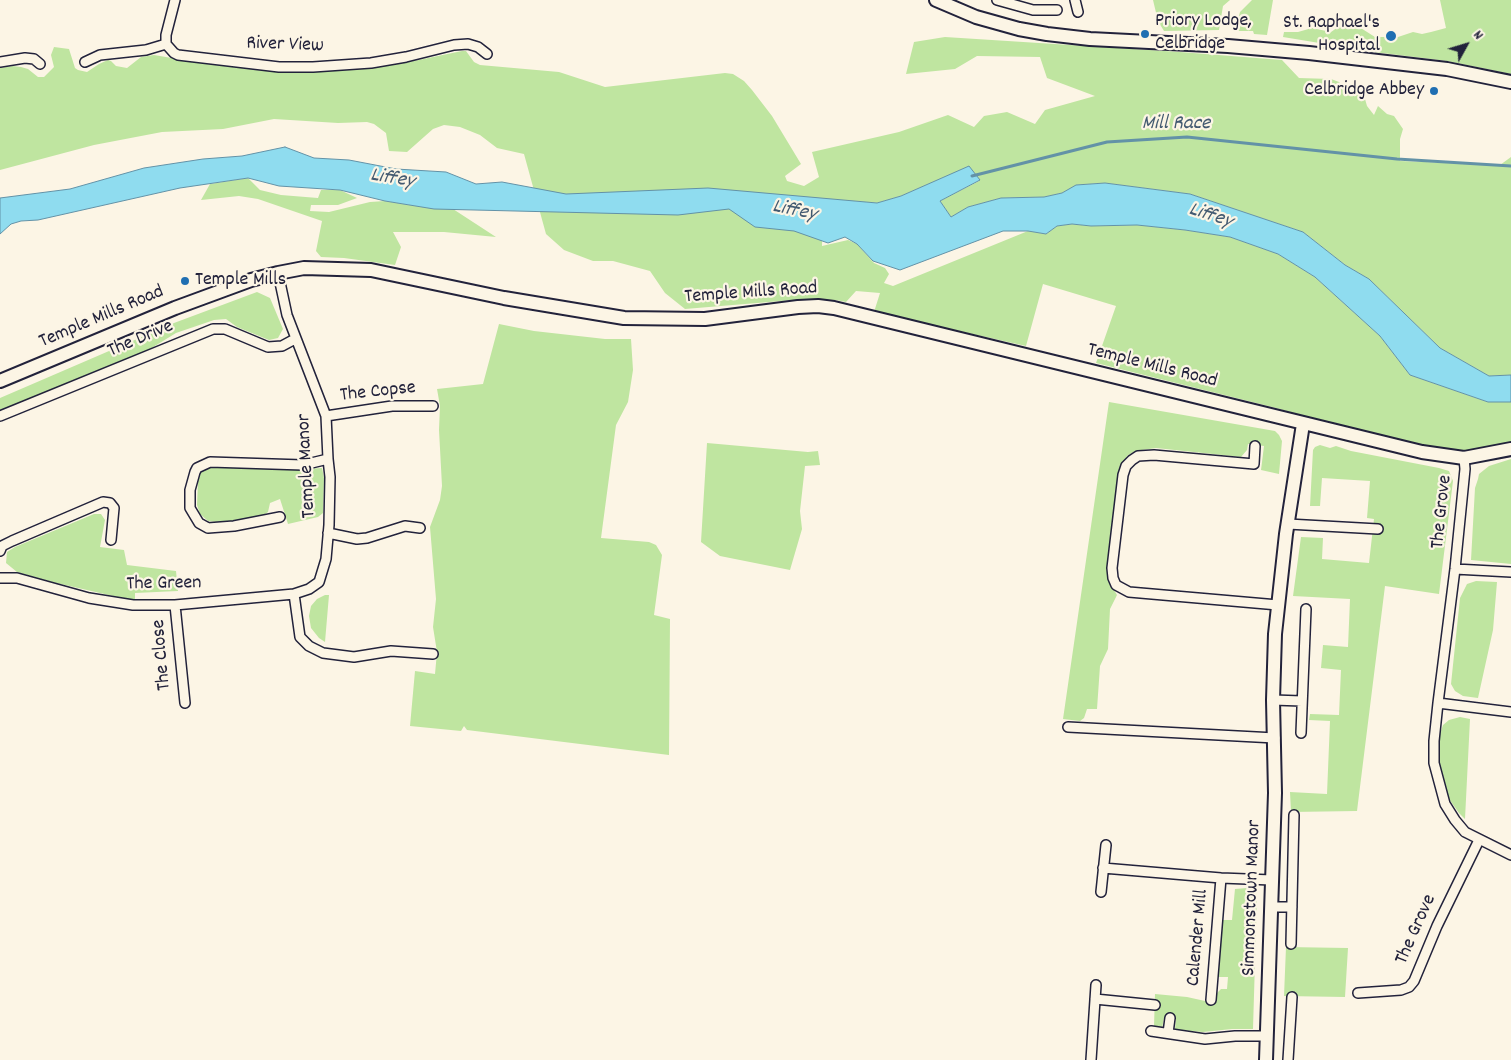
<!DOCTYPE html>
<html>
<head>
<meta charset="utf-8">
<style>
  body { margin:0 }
  #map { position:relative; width:1511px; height:1060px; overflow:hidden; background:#fcf5e5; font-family:Dekko,sans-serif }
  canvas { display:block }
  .north { position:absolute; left:1441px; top:20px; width:50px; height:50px; -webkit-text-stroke:4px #fcf5e5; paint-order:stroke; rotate:51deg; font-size:14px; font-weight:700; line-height:20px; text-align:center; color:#22223b }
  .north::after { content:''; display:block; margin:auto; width:18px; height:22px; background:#22223b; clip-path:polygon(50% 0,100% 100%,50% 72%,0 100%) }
</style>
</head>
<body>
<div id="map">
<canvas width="1511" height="1060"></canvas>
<div class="north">N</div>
</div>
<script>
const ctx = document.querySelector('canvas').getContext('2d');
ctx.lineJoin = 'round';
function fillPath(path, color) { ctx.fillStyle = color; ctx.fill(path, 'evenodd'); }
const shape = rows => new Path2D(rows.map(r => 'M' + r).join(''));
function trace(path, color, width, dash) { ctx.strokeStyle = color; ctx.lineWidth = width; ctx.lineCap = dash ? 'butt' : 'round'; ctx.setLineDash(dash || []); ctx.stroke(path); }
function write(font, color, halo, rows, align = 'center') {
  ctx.font = font + ' Dekko,sans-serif'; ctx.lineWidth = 4.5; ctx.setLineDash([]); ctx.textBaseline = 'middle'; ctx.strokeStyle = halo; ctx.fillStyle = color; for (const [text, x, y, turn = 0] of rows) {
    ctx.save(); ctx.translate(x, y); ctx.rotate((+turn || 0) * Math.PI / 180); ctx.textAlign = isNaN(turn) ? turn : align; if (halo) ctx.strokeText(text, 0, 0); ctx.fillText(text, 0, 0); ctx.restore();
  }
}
const green = shape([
  [1153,0,1230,0,1223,6,1219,30,1164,31,1158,21],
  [1252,0,1273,0,1267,35,1254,34,1253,31,1235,31,1240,12],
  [1440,0,1511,0,1511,74,1447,61,1374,52,1283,37,1284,32,1298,32,1312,28,1331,32,1341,25,1356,25,1375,37,1398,37,1413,32,1422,34,1431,32,1446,28],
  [945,37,1180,52,1282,60,1299,78,1331,79,1339,82,1343,87,1355,93,1363,92,1367,106,1374,115,1378,106,1387,114,1394,116,1403,129,1400,139,1400,161,1500,165,1511,157,1511,375,1489,376,1440,348,1369,279,1345,265,1303,232,1190,194,1105,183,1077,185,1062,193,1044,197,1001,198,968,207,951,217,940,201,979,181,968,167,901,196,877,203,823,199,822,246,848,240,857,244,874,263,885,268,889,274,884,283,893,286,1028,231,1046,234,1057,226,1072,224,1091,226,1137,225,1185,230,1230,237,1278,254,1315,277,1380,336,1410,375,1488,402,1511,402,1511,447,1464,453,1367,434,1276,408,1096,363,1116,306,1043,284,1026,346,874,312,880,293,856,291,846,302,836,300,793,300,685,309,665,293,650,271,613,261,593,261,564,250,546,234,524,154,497,148,480,135,460,127,444,125,433,129,407,152,389,151,386,133,374,124,367,122,338,123,274,119,223,129,162,132,94,145,0,170,0,68,13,66,21,67,28,69,38,77,44,77,54,67,51,55,54,47,69,49,75,68,78,70,87,72,99,64,108,60,111,61,116,66,127,68,141,57,154,55,207,64,268,71,306,71,351,70,404,63,462,51,466,51,474,62,480,65,559,72,605,87,725,73,733,74,744,81,752,90,772,116,801,164,785,176,787,181,804,186,819,177,812,152,899,132,948,115,974,127,984,116,1007,112,1035,124,1045,110,1095,96,1047,78,1040,57,977,56,955,69,906,74,914,42],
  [248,178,260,190,281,195,318,198,321,190,340,190,357,198,338,205,311,205,310,211,329,212,370,202,385,201,430,208,453,209,496,237,444,232,393,232,401,247,395,265,344,258,321,257,316,251,322,221,258,199,239,196,201,200,210,184],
  [257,292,270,298,283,329,278,338,269,340,237,327,226,319,214,320,176,333,137,357,0,411,0,398,174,323],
  [499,324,534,331,605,339,631,339,633,370,628,402,616,425,601,538,649,542,656,545,662,555,654,615,670,619,669,755,467,730,464,726,461,731,410,726,415,671,435,674,437,652,433,627,436,599,430,527,440,500,442,486,439,430,440,406,437,389,483,384],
  [1109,402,1275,431,1279,435,1282,441,1279,474,1261,470,1264,446,1248,444,1247,450,1241,457,1156,448,1135,451,1127,456,1121,468,1109,582,1117,595,1110,609,1108,649,1100,666,1097,709,1087,709,1084,718,1080,721,1063,719],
  [707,443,808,452,818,451,820,465,805,466,800,511,802,529,790,570,720,556,701,542],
  [1320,445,1330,448,1336,446,1351,451,1439,468,1449,471,1453,481,1439,594,1385,586,1357,811,1291,812,1290,792,1327,794,1330,721,1309,720,1310,714,1339,715,1341,670,1321,668,1323,645,1348,647,1350,599,1293,596,1301,537,1323,538,1322,559,1369,563,1374,519,1367,518,1370,481,1322,478,1320,506,1310,506,1313,450,1315,447],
  [1511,459,1511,564,1471,560,1475,488,1478,479,1479,474,1489,466],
  [217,465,285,470,322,468,324,478,323,513,318,517,288,524,280,499,270,503,268,512,258,519,217,522,208,521,200,514,197,505,198,481,201,472,205,469],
  [94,514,101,514,105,520,100,547,124,550,127,565,176,571,178,591,135,593,135,601,52,582,17,572,6,563,7,552,15,547],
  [1476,581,1497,582,1493,630,1478,698,1463,696,1455,691,1451,684,1460,598,1467,584],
  [325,595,329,595,325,642,319,638,311,628,309,616,311,606,317,599],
  [1460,717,1470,719,1465,819,1459,813,1449,799,1441,779,1437,759,1438,740,1443,725,1449,720],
  [1247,888,1257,894,1253,1029,1232,1029,1203,1032,1179,1030,1175,1029,1176,1019,1164,1018,1162,1028,1154,1026,1155,994,1187,997,1214,1003,1217,993,1221,989,1227,989,1228,977,1217,977,1222,920,1232,920,1235,889],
  [1286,947,1348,948,1345,997,1284,996]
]);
const water = shape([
  [285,147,314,158,349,160,396,169,446,172,476,184,502,182,566,194,708,188,877,203,901,196,969,166,980,180,940,201,951,217,968,207,1001,198,1044,197,1062,193,1076,185,1105,183,1190,194,1303,232,1345,265,1369,279,1440,348,1489,376,1511,375,1511,402,1488,402,1410,375,1380,336,1315,277,1278,254,1230,237,1185,230,1137,225,1091,226,1072,224,1057,226,1046,234,1028,231,1003,231,900,270,873,261,857,244,845,237,828,243,794,231,755,227,729,209,678,215,434,209,385,201,340,190,279,186,248,178,180,188,38,220,21,221,11,224,0,234,0,198,70,189,144,168,203,159,242,156,285,147]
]);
const stream = shape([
  [972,176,1107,142,1187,137,1397,159,1511,166]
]);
const street = shape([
  [997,0,1033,10,1057,10],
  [1075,0,1078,12],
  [166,44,174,53,178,55,279,67,313,67,371,63,406,57,454,45,468,44,478,47,487,54],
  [166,44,166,35,175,0],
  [0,62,25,58,34,59,40,64],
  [85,62,100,55,146,50,166,44],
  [0,416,213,329,225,329,268,347,282,346,295,339],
  [326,416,392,406,433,406],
  [1255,446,1254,464,1154,455,1138,456,1132,460,1126,466,1123,475,1112,568,1113,578,1116,585,1129,592,1278,605],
  [1464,458,1465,469,1455,569,1438,703,1434,741,1434,763,1445,804,1455,820,1465,832,1511,855],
  [280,517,234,526,208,528,199,523,190,508,190,490,195,472,197,468,210,462,303,465,328,459],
  [1288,524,1378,529],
  [328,533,357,539,367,538,405,526,420,528],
  [0,551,2,546,12,541,103,502,110,503,114,508,111,540],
  [1455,569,1511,572],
  [0,578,17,578,89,598,133,605,175,605,294,594,309,589,319,582,326,559,329,525,330,477,328,459,326,416,287,315,278,273],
  [294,594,300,637,309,646,323,653,354,657,391,651,433,654],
  [175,605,185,703],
  [1273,700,1302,701],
  [1438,703,1511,712],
  [1068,727,1275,738],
  [1301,733,1306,609],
  [1103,868,1221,878,1272,880],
  [1101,892,1106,845],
  [1272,907,1292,907],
  [1291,944,1294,815],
  [1358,993,1401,990,1409,987,1414,981,1437,926,1479,840],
  [1095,999,1155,1005],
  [1211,1000,1221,878],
  [1151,1031,1205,1039,1235,1036,1267,1036],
  [1168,1033,1170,1018],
  [1091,1060,1096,985],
  [1288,1060,1292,997]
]);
const secondary = shape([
  [936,0,976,17,1019,29,1047,34,1090,39,1228,46,1309,53,1447,69,1511,82],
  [0,381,175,308,251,280,278,273,304,268,371,270,504,298,624,318,705,319,798,307,818,306,834,308,1422,452,1464,458,1511,449],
  [1266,1060,1275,793,1273,700,1275,634,1286,534,1303,424]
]);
const markers = [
  [1145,34,5,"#1f6fb2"],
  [1391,36,6,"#1f6fb2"],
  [1434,91,5,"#1f6fb2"],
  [185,281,5,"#1f6fb2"]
];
const poiNames = [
  ["Priory Lodge,",1155,22],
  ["Celbridge",1155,45],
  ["St. Raphael's",1380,24,"right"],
  ["Hospital",1380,47,"right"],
  ["Celbridge Abbey",1424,91,"right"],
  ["Temple Mills",195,281]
];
const streetNames = [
  ["River View",285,46,2],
  ["Temple Mills Road",751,294,-4],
  ["Temple Mills Road",102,318,-23],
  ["The Drive",141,340,-23],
  ["Temple Mills Road",1152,367,14],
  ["The Copse",378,393,-6],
  ["Temple Manor",308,466,-93],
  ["The Grove",1443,512,-84],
  ["The Green",164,585,-1],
  ["The Close",163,655,-95],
  ["Simmonstown Manor",1253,898,-88],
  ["The Grove",1417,930,-66],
  ["Calender Mill",1199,938,-85]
];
const waterNames = [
  ["Mill Race",1176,125],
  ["Liffey",392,180,9],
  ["Liffey",794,212,11],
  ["Liffey",1210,217,18]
];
fillPath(green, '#bfe5a0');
fillPath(water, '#8fdcef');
trace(water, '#6392a7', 1);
trace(stream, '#6392a7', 3);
trace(street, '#22223b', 12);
trace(secondary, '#22223b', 16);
trace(street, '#fcf5e5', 9);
trace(secondary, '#fcf5e5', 12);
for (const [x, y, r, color] of markers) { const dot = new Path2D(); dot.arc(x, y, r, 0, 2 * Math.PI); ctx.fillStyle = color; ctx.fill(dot); trace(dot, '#fcf5e5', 2); }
write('20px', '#22223b', '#fcf5e5', poiNames, 'left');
write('20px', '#22223b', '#fcf5e5', streetNames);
write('italic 21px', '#435a71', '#fcf5e5', waterNames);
</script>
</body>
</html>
